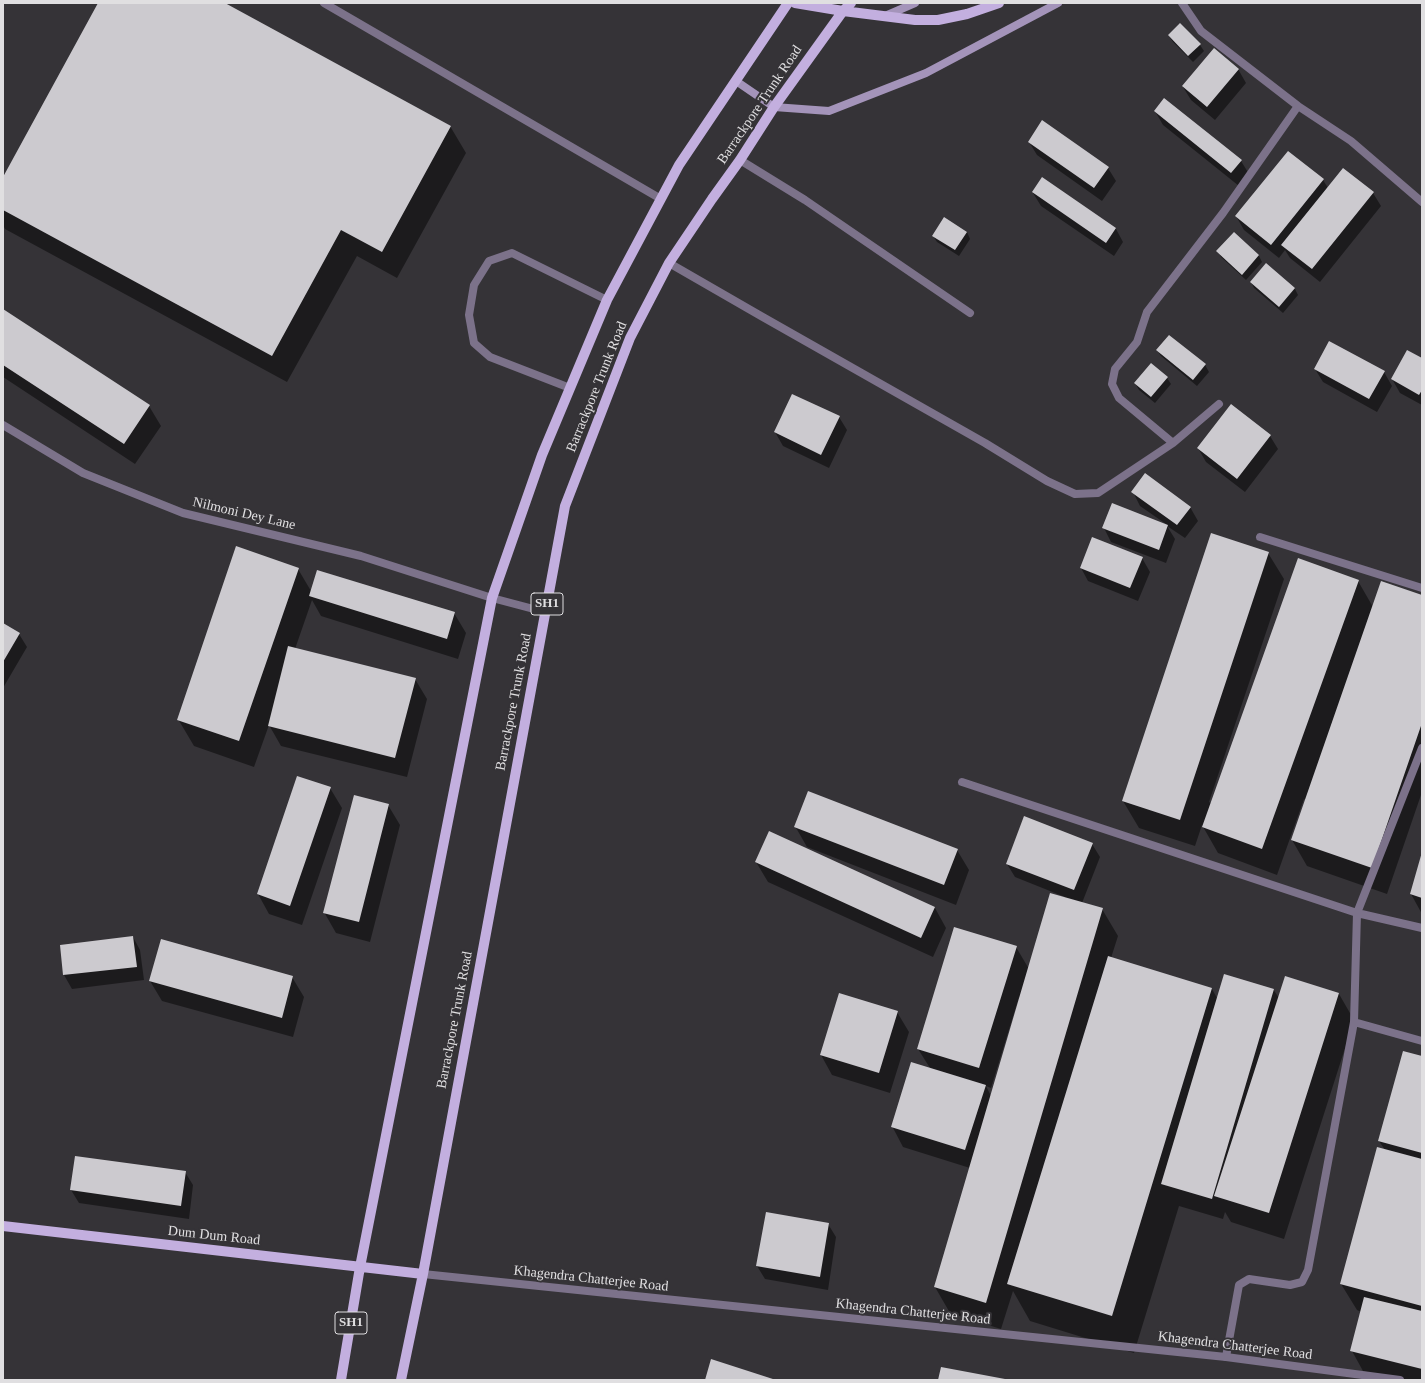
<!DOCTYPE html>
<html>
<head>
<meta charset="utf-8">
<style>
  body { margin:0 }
  #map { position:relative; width:1425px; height:1383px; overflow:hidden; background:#353337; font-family:"Times New Roman",serif }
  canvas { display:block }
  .frame { position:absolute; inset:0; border:4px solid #e0dfe1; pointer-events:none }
</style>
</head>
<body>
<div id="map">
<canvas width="1425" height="1383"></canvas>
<div class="frame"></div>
</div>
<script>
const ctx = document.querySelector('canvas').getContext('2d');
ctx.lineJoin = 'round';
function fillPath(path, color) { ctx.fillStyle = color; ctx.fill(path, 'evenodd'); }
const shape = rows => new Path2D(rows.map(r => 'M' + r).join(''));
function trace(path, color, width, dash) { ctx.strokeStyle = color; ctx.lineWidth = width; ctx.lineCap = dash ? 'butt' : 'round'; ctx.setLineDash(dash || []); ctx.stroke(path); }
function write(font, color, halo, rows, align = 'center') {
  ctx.font = font + ' "Times New Roman",serif'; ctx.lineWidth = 4; ctx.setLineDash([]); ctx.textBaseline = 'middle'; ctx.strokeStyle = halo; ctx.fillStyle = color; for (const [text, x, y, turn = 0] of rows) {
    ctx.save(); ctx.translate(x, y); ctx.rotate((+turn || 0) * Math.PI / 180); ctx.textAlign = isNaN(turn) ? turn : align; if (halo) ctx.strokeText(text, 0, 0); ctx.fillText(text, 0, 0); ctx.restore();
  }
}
const shadow = shape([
  [99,3,223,3,450,126,466,153,397,278,357,256,287,382,5,229,3,225,3,179],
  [1180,25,1200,45,1204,51,1193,62,1173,42,1169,36],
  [1238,69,1246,83,1215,120,1191,100,1183,87],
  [1155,111,1241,161,1249,174,1239,186,1163,125],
  [1029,142,1108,168,1116,181,1102,201,1037,155],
  [1042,179,1116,229,1123,242,1114,256,1041,206,1033,193],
  [1323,180,1328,188,1373,193,1381,206,1320,282,1290,258,1285,250,1279,258,1244,230,1236,216],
  [967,232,970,239,959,256,937,242,933,236],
  [1234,233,1259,256,1262,262,1246,280,1221,257,1218,251],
  [1266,265,1295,289,1298,295,1283,313,1254,288,1251,282],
  [3,310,149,406,161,426,135,464,3,377],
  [1157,350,1205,365,1209,372,1197,386,1161,356],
  [1422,359,1422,405,1400,393,1392,379],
  [1315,369,1384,372,1392,386,1377,412,1323,382],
  [1167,378,1171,384,1155,403,1139,390,1135,383],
  [1231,406,1270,436,1278,449,1245,492,1206,462,1198,448],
  [839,417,847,430,829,468,783,446,775,432],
  [1133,492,1190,507,1198,521,1185,538,1167,526,1175,539,1166,563,1111,542,1104,528,1166,524,1140,506],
  [1268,553,1284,579,1209,802,1211,803,1358,581,1373,607,1422,596,1422,792,1387,894,1307,866,1292,840,1306,800,1304,799,1277,875,1218,853,1202,825,1195,846,1139,828,1123,801],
  [1142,558,1150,572,1138,601,1088,581,1081,568],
  [298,569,311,591,454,613,466,633,458,659,321,616,312,600,295,649,415,679,427,699,407,777,281,746,269,725,254,767,194,746,178,719],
  [3,624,19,634,27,647,3,688],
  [330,788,342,808,302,925,269,914,258,894],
  [388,805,400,825,370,942,336,933,324,912],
  [795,826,957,850,969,870,956,905,807,847],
  [769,832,935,908,946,928,933,957,768,882,756,862],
  [1092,844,1100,857,1082,903,1102,909,1118,936,1111,958,1212,989,1217,998,1273,989,1279,998,1285,977,1339,994,1354,1020,1284,1239,1231,1222,1225,1212,1223,1219,1179,1206,1134,1353,1030,1321,1013,1291,1001,1329,950,1313,935,1287,970,1168,903,1147,892,1126,930,1068,918,1049,1016,947,1029,969,1064,898,1065,897,1015,877,1007,864],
  [1019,997,1020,998,991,1096,986,1086,991,1088],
  [1422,854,1422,914,1411,894],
  [133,937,140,950,144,980,72,989,64,975,61,946],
  [292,977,304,997,293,1037,162,1001,150,981],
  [897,1012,909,1032,890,1093,832,1075,821,1055],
  [1422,1057,1422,1380,1398,1380,1363,1371,1352,1351,1361,1312,1357,1310,1341,1284,1385,1150,1379,1141],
  [185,1172,193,1185,189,1219,79,1203,71,1190],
  [828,1224,836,1237,828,1290,765,1279,757,1266]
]);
const building = shape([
  [98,3,225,3,451,126,382,252,341,230,272,356,3,210,3,177],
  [1180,23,1201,44,1188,56,1168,35],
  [1214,48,1239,69,1207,107,1182,86],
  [1164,98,1242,160,1231,173,1154,111],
  [1042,120,1109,167,1094,188,1028,142],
  [1288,151,1324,179,1271,245,1235,216],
  [1343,168,1374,192,1312,269,1281,245],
  [1042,177,1116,228,1106,243,1032,192],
  [944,217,967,232,955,250,932,236],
  [1234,232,1259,255,1242,275,1216,251],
  [1266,263,1295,288,1279,307,1250,282],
  [3,309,150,405,124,444,3,365],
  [1169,335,1206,364,1193,380,1156,350],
  [1329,341,1385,371,1369,399,1314,369],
  [1407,350,1422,358,1422,390,1419,395,1391,379],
  [1151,363,1168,377,1151,397,1134,383],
  [792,394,840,416,821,455,774,432],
  [1231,404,1271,435,1237,479,1197,448],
  [1145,473,1191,507,1177,525,1131,492],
  [1112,503,1168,525,1159,550,1102,528],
  [1211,533,1269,552,1180,820,1122,801],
  [1092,537,1143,557,1130,588,1080,568],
  [236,546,299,568,239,741,177,720],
  [1298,558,1359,580,1262,849,1202,827],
  [317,570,455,612,447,639,309,596],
  [1381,581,1422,595,1422,723,1372,868,1291,840],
  [3,623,20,633,3,662],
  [288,646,416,678,395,758,268,726],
  [297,776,331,787,290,906,257,894],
  [808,791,958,849,944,885,794,827],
  [354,795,389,804,359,922,323,913],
  [1024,816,1093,843,1074,890,1006,864],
  [769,831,935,907,921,938,755,862],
  [1422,852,1422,898,1410,894],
  [1050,893,1103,908,986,1303,934,1287],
  [954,927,1017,946,979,1068,917,1049],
  [133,936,137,967,63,975,60,945],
  [161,939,293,976,282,1018,149,981],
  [1108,956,1212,988,1112,1316,1007,1284],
  [1224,974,1274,989,1212,1199,1161,1184],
  [1285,976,1339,993,1269,1213,1214,1196],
  [839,993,898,1011,879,1073,820,1055],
  [1403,1051,1422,1056,1422,1153,1378,1141],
  [911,1062,986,1085,965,1150,891,1127],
  [1377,1147,1422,1159,1422,1306,1340,1284],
  [75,1156,186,1171,181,1206,70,1190],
  [766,1212,829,1223,820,1277,756,1266],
  [1364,1297,1422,1311,1422,1369,1350,1351],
  [711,1359,776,1380,705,1380],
  [941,1367,1005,1379,1005,1380,938,1380]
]);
const lane = shape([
  [570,388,490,357,474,343,469,315,474,285,489,261,512,253,607,300],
  [1260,537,1422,588],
  [1422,748,1357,913,1422,928],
  [962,782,1357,913,1354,1022,1308,1270,1302,1282,1290,1285,1249,1279,1239,1285,1226,1357],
  [1354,1022,1422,1041]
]);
const street = shape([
  [324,3,661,199],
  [1182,3,1201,31,1298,106,1351,141,1422,202],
  [740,160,805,200,970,313],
  [669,263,761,316,985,443,1047,481,1075,494,1098,493,1173,443,1219,404],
  [3,425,83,473,183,513,361,556,492,598,545,612],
  [1173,443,1119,398,1112,384,1115,369,1137,342,1147,312,1223,213,1298,106],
  [423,1274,1226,1357,1400,1380]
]);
const secondary = shape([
  [885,16,915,3],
  [736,81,774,107,829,111,926,73,1058,3]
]);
const primary = shape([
  [795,3,843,11,915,20,938,20,967,14,999,3],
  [3,1226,423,1274],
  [341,1380,360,1267,492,598,542,455,607,300,679,165,788,3],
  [401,1380,423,1274,565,506,630,338,669,263,712,199,740,160,774,107,843,11,851,3]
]);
const shields = [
  [547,604,32],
  [351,1323,32]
];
const shieldNames = [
  ["SH1",547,604],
  ["SH1",351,1323]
];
const streetNames = [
  ["Barrackpore Trunk Road",760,105,-56],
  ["Barrackpore Trunk Road",597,387,-68],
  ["Nilmoni Dey Lane",244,514,13],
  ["Barrackpore Trunk Road",514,702,-79],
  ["Barrackpore Trunk Road",455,1020,-79],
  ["Dum Dum Road",214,1236,6],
  ["Khagendra Chatterjee Road",591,1279,6],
  ["Khagendra Chatterjee Road",913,1312,6],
  ["Khagendra Chatterjee Road",1235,1346,7]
];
fillPath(shadow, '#0007');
fillPath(building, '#cccacf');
trace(lane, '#7c728a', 8);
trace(street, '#7c728a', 8);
trace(secondary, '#a494ba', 8);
trace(primary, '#c3afdf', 10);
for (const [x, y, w] of shields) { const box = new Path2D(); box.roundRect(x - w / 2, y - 11, w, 22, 3); ctx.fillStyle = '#353337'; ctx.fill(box); trace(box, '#e0dfe1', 1); }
write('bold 13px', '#e0dfe1', null, shieldNames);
write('14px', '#e0dfe1', '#353337', streetNames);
</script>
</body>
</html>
